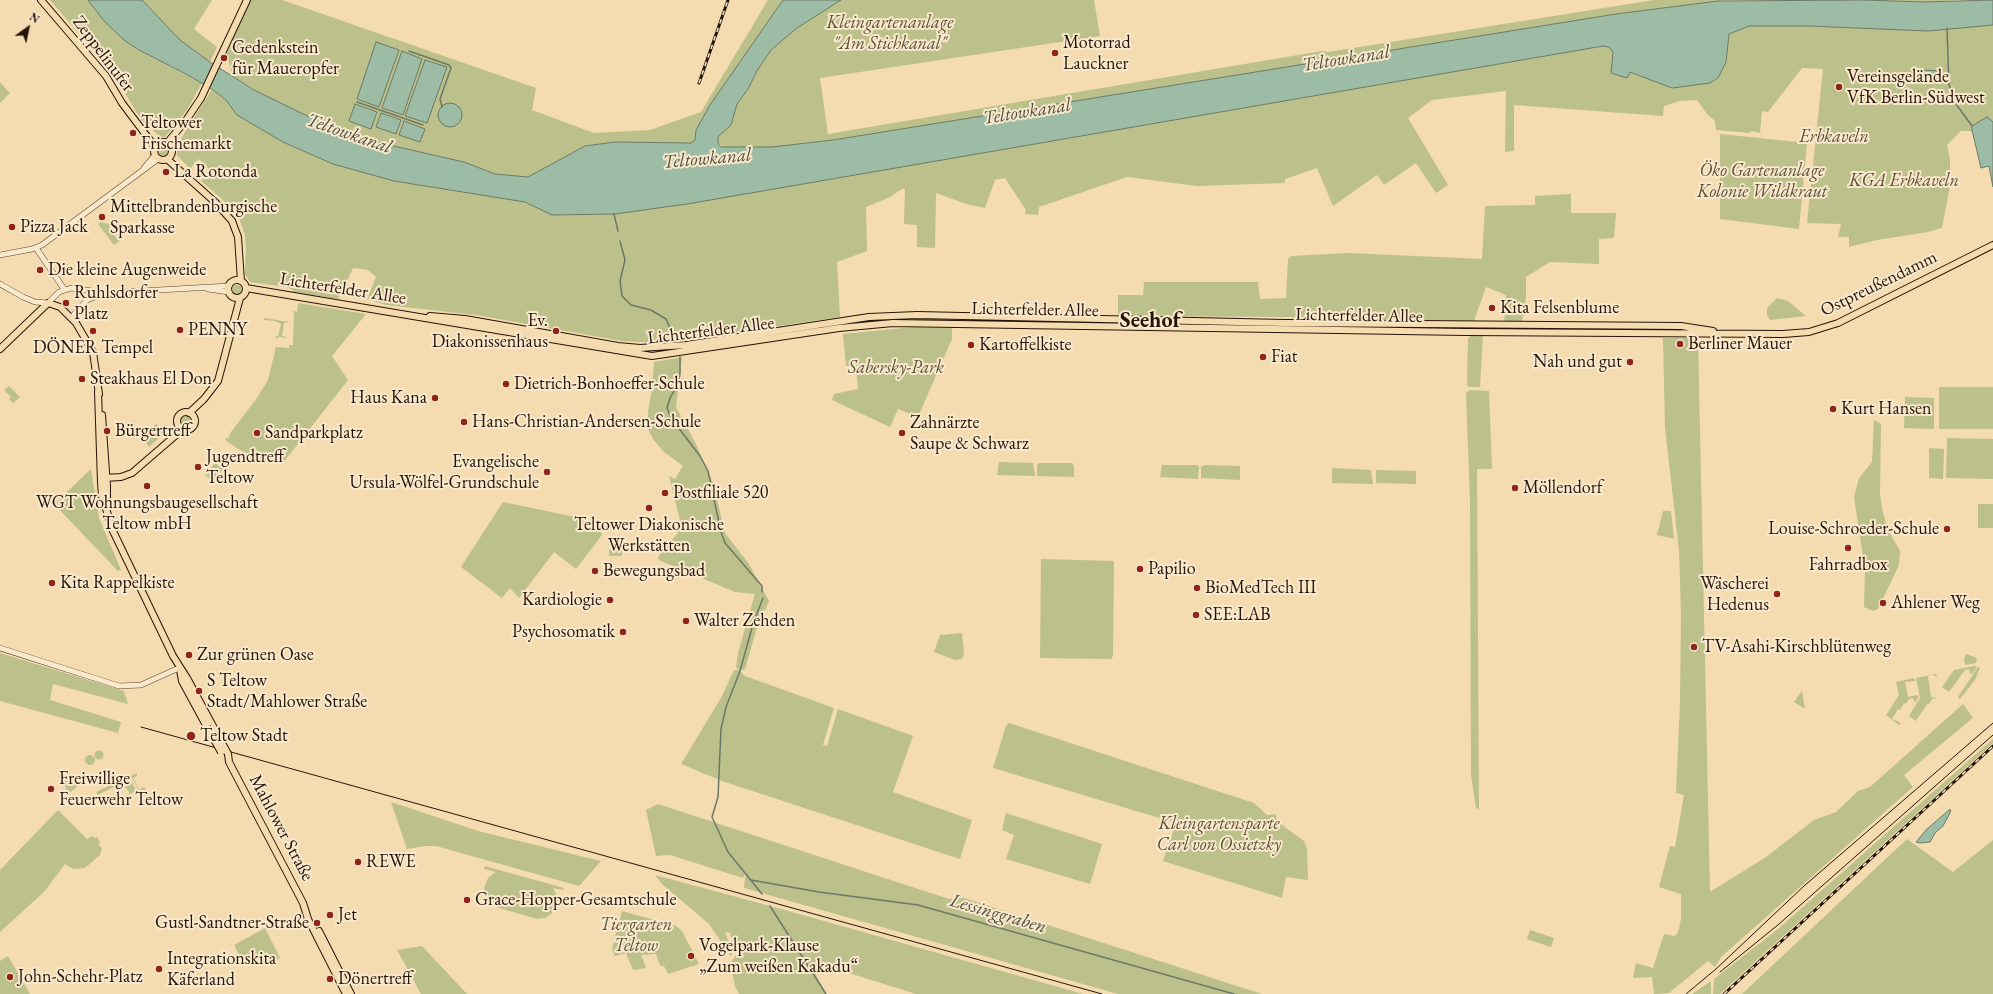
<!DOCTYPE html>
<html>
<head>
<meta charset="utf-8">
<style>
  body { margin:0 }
  #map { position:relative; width:1993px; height:994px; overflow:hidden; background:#f4dbb0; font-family:"EB Garamond",serif }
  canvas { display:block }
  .north { position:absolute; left:8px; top:8px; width:40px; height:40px; -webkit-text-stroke:3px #f8e8cc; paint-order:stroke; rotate:33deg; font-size:11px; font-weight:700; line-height:16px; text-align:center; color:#271408 }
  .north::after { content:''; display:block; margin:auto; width:14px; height:18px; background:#271408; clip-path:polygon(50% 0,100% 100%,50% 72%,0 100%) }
</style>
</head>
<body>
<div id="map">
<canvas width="1993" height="994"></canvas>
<div class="north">N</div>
</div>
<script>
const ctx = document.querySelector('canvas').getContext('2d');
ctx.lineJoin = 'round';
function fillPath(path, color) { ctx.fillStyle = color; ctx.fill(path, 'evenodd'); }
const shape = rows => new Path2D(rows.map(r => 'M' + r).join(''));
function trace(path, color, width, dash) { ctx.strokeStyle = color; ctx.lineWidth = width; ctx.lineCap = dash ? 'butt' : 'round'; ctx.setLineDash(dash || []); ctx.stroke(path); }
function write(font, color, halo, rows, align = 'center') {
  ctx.font = font + ' "EB Garamond",serif'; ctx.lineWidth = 4; ctx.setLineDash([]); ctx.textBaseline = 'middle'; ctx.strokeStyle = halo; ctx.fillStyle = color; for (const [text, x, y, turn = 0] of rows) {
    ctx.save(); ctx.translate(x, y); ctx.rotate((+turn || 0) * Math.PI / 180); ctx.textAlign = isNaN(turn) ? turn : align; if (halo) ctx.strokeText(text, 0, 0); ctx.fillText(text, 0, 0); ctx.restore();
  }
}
const green = shape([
  [50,0,88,0,104,21,124,40,139,50,202,83,187,110,165,137,160,137,140,118,112,72],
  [142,0,212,0,194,29,217,47,210,62,180,40],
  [250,0,282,0,536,88,532,110,594,133,650,130,701,112,768,0,783,0,710,105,697,130,695,140,691,143,615,142,585,146,529,177,495,174,464,162,354,137,316,122,254,90,232,76,227,53],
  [841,0,1094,0,1100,36,820,78,828,134,1322,51,1328,52,1654,0,1729,0,1616,14,833,140,772,147,725,148,718,143,718,137,731,125,737,104,748,89,758,69,771,50,797,28],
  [1864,0,1959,0,1923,2],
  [1993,25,1993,138,1970,131,1961,131,1947,145,1950,159,1950,186,1942,228,1928,232,1877,240,1849,247,1849,237,1838,237,1841,224,1807,223,1823,69,1802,68,1768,112,1762,111,1760,133,1751,131,1749,133,1716,130,1715,121,1707,114,1697,100,1680,101,1664,106,1663,116,1514,105,1514,151,1505,152,1506,91,1432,100,1408,118,1448,185,1436,193,1416,163,1384,185,1377,175,1333,206,1317,168,1285,179,1285,183,1197,186,1127,177,1039,207,1038,215,1025,214,1026,210,1005,178,995,180,985,208,966,204,936,193,935,248,917,247,917,225,904,224,905,189,902,189,890,197,866,207,867,251,837,262,840,317,661,343,622,341,476,315,386,305,367,299,376,277,368,270,353,268,338,299,293,292,293,290,286,287,250,282,245,274,246,247,245,235,239,218,221,198,201,181,210,170,199,159,190,169,177,155,177,145,212,89,226,100,237,115,283,142,333,164,394,181,525,202,552,215,615,214,687,204,1603,46,1609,46,1613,52,1611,64,1672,88,1689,85,1726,62,1728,34,1749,26,1809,26,1928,31],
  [0,82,10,93,0,103],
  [1720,134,1807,143,1799,229,1720,219],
  '158 151a5 5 0 1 1 10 0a5 5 0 1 1-10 0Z',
  [1571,194,1571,213,1616,213,1614,238,1599,239,1599,264,1550,262,1526,277,1526,298,1522,322,1504,322,1506,295,1486,287,1474,321,1287,317,1118,316,1118,295,1143,295,1144,282,1258,282,1260,299,1286,298,1288,259,1291,256,1348,253,1482,259,1485,206,1535,205,1535,196],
  [110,220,112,224,109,228,119,241,114,245,98,224,101,222,108,224],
  '232 290a5 5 0 1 1 10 0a5 5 0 1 1-10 0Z',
  [1777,298,1788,301,1806,316,1770,320,1767,315,1767,308],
  [298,303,366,314,332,356,348,380,283,463,268,463,238,449,225,440,226,438,228,439,231,432,257,398,268,380,276,347,289,348,289,345,293,345,294,311,297,312],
  [895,317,946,318,947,320,880,322,876,320],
  [264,318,289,322,284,323,282,336,286,337,284,339,283,337,278,337,277,339,275,337,278,336,281,324,275,321,264,320],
  [966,318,1111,322,1112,323,962,321],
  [1129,323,1278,325,1129,324],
  [1292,326,1521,327,1525,329,1525,330],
  [914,327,952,328,952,339,918,417,898,409,890,427,832,400,834,394,858,389,856,366,846,366,843,334],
  [1537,328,1654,328,1654,331,1537,331],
  [1471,335,1483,335,1480,387,1469,387,1467,385,1468,339],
  [1663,338,1698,338,1710,892,1766,857,1814,820,1836,812,1858,791,1870,787,1963,704,1973,718,1904,775,1913,787,1721,957,1715,967,1708,961,1669,993,1654,994,1652,977,1633,978,1636,963,1653,968,1664,934,1674,936,1677,934,1679,929,1681,919,1681,894,1659,887,1670,846,1675,847,1684,795,1676,793,1680,702,1681,614,1679,550,1665,428],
  [682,357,676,407,696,444,713,483,725,533,749,564,769,601,756,631,745,669,740,671,745,676,834,708,823,745,827,746,838,709,913,736,893,792,972,820,960,859,722,781,681,764,721,698,734,670,739,670,736,667,738,653,755,594,735,592,659,560,658,557,677,534,681,524,669,476,675,479,683,466,664,452,653,439,648,429,648,412,652,388,654,362],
  [9,386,20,397,13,403,9,399,11,397,4,390],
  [1939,387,1993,387,1993,429,1939,429],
  [1470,390,1489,391,1492,469,1477,469,1479,809,1476,808,1471,775,1470,502,1466,393],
  [1905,397,1934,398,1934,429,1904,428],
  '181 421a5 5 0 1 1 10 0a5 5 0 1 1-10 0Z',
  [1874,420,1881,424,1880,494,1883,513,1888,530,1900,551,1899,565,1878,609,1873,611,1864,607,1865,570,1854,497,1859,478,1872,462],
  [156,424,165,432,149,447,141,435],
  [1947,438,1993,439,1993,479,1946,478],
  [1929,448,1944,449,1943,479,1929,478],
  [999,462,1033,463,1035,476,997,475],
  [215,463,223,469,213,481,205,475],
  [1039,463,1072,463,1074,466,1074,477,1037,476,1037,465],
  [1162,465,1197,465,1199,467,1198,479,1160,477],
  [1204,465,1239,466,1240,467,1240,480,1201,478,1201,467],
  [1333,468,1371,470,1373,484,1332,483,1332,470],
  [91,469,99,518,121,570,118,571,54,504],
  [1376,470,1416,471,1416,484,1376,483],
  [503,502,575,517,600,531,602,535,576,569,554,552,519,598,510,588,502,598,461,567],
  [1978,504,1993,504,1993,528,1978,528],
  [1663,511,1671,511,1674,539,1657,535],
  [609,550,622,550,622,556,609,556],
  [1041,559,1114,561,1113,656,1111,659,1040,658],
  [962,633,964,654,962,659,955,660,934,652,940,635],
  [0,653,124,691,128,704,53,684,50,700,121,722,118,733,0,701],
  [1966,654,1977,658,1976,663,1965,665,1964,659],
  [1975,666,1977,667,1971,675,1969,669,1965,670,1949,692,1942,687,1954,670],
  [1978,667,1980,668,1975,680,1960,699,1958,697],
  [1936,674,1937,677,1933,675,1928,676,1931,697,1937,698,1932,699,1929,704,1927,704,1916,721,1909,716,1920,698,1916,678],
  [1914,678,1915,681,1905,682,1908,697,1918,695,1918,698,1915,703,1913,698,1909,699,1906,704,1904,703,1900,710,1898,709,1892,719,1901,723,1899,725,1886,715,1899,695,1896,682],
  [1802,691,1805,709,1794,702],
  [1009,723,1254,803,1267,815,1275,814,1278,822,1304,841,1307,849,1308,880,1286,877,1282,898,1163,861,1176,823,993,768,1006,726],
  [1993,739,1993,743,1720,994,1713,994,1714,979,1778,929],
  '94.5 755a4.5 4.5 0 1 1 9 0a4.5 4.5 0 1 1-9 0Z',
  '85 760a5 5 0 1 1 10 0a5 5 0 1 1-10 0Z',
  [66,770,78,786,69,793,58,776],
  [137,773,137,776,133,778,139,790,144,787,146,790,140,793,132,778,123,783,122,780],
  [132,782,136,791,130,794,125,786],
  [116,783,117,785,98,795,96,792],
  [391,802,478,831,601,861,579,886,436,846,425,846,407,849],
  [658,804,949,899,961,897,1262,994,1118,994,744,888,746,871,743,878,670,855,656,856,646,810],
  [58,810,87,839,92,836,94,838,97,837,100,842,99,846,102,848,100,855,85,868,73,869,65,864,44,892,0,932,0,870],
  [1006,813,1102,844,1090,884,1006,859,1014,835,1002,830],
  [1907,839,1953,872,1993,840,1993,994,1742,994],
  [485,866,506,872,564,888,563,890,553,888,557,896,556,906,551,914,545,918,537,919,496,907,486,899,484,888,488,878,496,872,484,869],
  [655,875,785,910,1083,994,916,994,814,962,810,963,826,994,739,994,735,986,730,964,736,955,740,954,740,952,736,952,730,933,725,932,733,952,731,956,709,924,662,884],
  [622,911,676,926,682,931,699,964,668,974,664,966,661,966,659,963,656,954,641,955,646,968,633,970,626,953,615,956,612,949],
  [265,928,280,958,270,965,260,956,244,964,234,945],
  [1530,930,1554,938,1551,947,1527,939],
  [422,946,467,994,421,994,397,950],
  [8,956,30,994,0,994,0,961],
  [1711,981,1711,994,1692,994]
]);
const water = shape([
  [88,0,142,0,180,40,210,62,254,90,336,130,354,137,464,162,495,174,528,177,585,146,615,142,691,143,695,140,696,130,710,105,783,0,841,0,797,28,771,50,758,69,748,89,737,104,731,125,718,137,718,143,721,147,772,147,833,140,1616,14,1718,1,1864,0,1923,2,1993,0,1993,25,1928,31,1809,26,1749,26,1729,34,1726,62,1718,78,1710,83,1672,88,1630,72,1627,78,1611,73,1613,52,1609,47,1603,46,687,204,615,214,552,215,525,202,394,181,333,164,283,142,237,115,226,100,212,89,186,74,139,50,124,40,104,21,88,0],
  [376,42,399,50,379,107,357,99,376,42],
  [402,51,422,59,403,115,382,108,402,51],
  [425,60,447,67,427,123,405,116,425,60],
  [1923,70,1941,71,1941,80,1923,79,1923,70],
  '438 115a12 12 0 1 1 24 0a12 12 0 1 1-24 0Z',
  [355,104,377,112,371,129,349,121,355,104],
  [381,113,401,120,396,134,376,127,381,113],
  [1987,117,1993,122,1993,187,1989,166,1981,168,1972,130,1972,126,1987,117],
  [404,121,425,129,420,142,399,135,404,121],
  [1949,810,1951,810,1949,815,1943,826,1935,833,1930,842,1920,843,1916,842,1927,829,1949,810]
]);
const stream = shape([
  [1947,28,1949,85,1956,104,1972,126],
  [409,51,449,65,451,68,440,99,442,107],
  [357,102,423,125],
  [614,214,618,231],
  [620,241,625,260,620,281,622,296,631,305,651,310,666,319,675,339],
  [680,357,680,374,677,386,670,398,667,408,671,418,700,456,708,471,721,532,725,543,762,586,762,592],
  [751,880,819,892,918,905,1234,994],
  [762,894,728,852,712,817,718,797,721,729,726,707,740,671,753,624,763,598],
  [770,906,826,994]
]);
const minor = shape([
  [144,168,155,155],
  [36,248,64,289],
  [0,255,32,249,42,245,158,159],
  [0,284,23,297,35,302,48,303,59,292,71,288,106,293,229,286],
  [208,289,229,292],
  [71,318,87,300,105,293],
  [0,648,119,686,141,685,179,668]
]);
const major = shape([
  [41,0,106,76,122,103,155,147],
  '154 151a9 9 0 1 1 18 0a9 9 0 1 1-18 0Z',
  [167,143,187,119,201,98,247,0],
  [167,159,216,203,232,221,238,237,241,281],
  '228 289a9 9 0 1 1 18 0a9 9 0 1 1-18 0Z',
  [246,288,652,356,839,328,893,323,1465,332,1783,334,1809,332,1838,323,1993,245],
  [430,316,465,319,618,346,640,348,686,345,869,317,917,315,1285,323,1681,326,1713,331],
  [0,349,48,303,60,307,76,323,93,352,99,394],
  [98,391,101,483,102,496,113,531,173,656,187,678,215,730],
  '177 421a9 9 0 1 1 18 0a9 9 0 1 1-18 0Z',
  [189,413,204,399,218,381,240,298],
  [102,415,107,486,107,505],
  [104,478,121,477,132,473,183,429],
  [180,670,182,681,207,727],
  [228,754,229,762,303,903,308,919,346,994],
  [319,931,351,994]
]);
const tram = shape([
  [141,727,1102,994],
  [1720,972,1779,924,1993,735],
  [1686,994,1716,969,1804,886,1993,723]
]);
const rail = shape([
  [699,83,728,0],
  [1724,994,1993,746]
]);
const majorBridge = shape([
  [207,727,221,752],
  [215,730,228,754]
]);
const markers = [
  [1055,53,4,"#8f2418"],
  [224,58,4,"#8f2418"],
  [1839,87,4,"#8f2418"],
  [133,133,4,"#8f2418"],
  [166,172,4,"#8f2418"],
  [102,217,4,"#8f2418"],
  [12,227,4,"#8f2418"],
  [40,270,4,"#8f2418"],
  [66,303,4,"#8f2418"],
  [1492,308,4,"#8f2418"],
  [180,330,4,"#8f2418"],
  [93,331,4,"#8f2418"],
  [556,331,4,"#8f2418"],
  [1680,344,4,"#8f2418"],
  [971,345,4,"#8f2418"],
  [1263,357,4,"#8f2418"],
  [1630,362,4,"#8f2418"],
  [82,379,4,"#8f2418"],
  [506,384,4,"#8f2418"],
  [435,398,4,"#8f2418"],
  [1833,409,4,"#8f2418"],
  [464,422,4,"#8f2418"],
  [107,431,4,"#8f2418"],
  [257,433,4,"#8f2418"],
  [902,433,4,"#8f2418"],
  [198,467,4,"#8f2418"],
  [547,472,4,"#8f2418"],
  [147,486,4,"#8f2418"],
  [1515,488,4,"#8f2418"],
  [665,493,4,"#8f2418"],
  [649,508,4,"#8f2418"],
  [1947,529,4,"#8f2418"],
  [1848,548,4,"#8f2418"],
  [1140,569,4,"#8f2418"],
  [595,571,4,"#8f2418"],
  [52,583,4,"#8f2418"],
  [1197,588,4,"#8f2418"],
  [1777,594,4,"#8f2418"],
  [610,600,4,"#8f2418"],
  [1883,603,4,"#8f2418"],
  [1196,615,4,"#8f2418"],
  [686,621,4,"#8f2418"],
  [623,632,4,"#8f2418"],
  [1694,647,4,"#8f2418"],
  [189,655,4,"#8f2418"],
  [199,691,4,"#8f2418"],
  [191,736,5,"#8f2418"],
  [51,789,4,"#8f2418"],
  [358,862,4,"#8f2418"],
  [467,900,4,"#8f2418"],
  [330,915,4,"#8f2418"],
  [317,923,4,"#8f2418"],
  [691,956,4,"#8f2418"],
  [159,969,4,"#8f2418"],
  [10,977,4,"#8f2418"],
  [330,979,4,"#8f2418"]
];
const parkNames = [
  ["Kleingartenanlage",890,23],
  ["\"Am Stichkanal\"",890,44],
  ["Erbkaveln",1834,137],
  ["Öko Gartenanlage",1762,171],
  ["Kolonie Wildkraut",1762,192],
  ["KGA Erbkaveln",1904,181],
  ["Sabersky-Park",896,368],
  ["Kleingartensparte",1219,824],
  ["Carl von Ossietzky",1219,845],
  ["Tiergarten",636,925],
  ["Teltow",636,946]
];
const poiNames = [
  ["Motorrad",1063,43],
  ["Lauckner",1063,64],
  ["Gedenkstein",232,48],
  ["für Maueropfer",232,69],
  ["Vereinsgelände",1847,77],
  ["VfK Berlin-Südwest",1847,98],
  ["Teltower",141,123],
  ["Frischemarkt",141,144],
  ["La Rotonda",174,172],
  ["Mittelbrandenburgische",110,207],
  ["Sparkasse",110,228],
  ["Pizza Jack",20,227],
  ["Die kleine Augenweide",48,270],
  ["Ruhlsdorfer",74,293],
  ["Platz",74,314],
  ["Kita Felsenblume",1500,308],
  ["Ev.",548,321,"right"],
  ["Diakonissenhaus",548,342,"right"],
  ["PENNY",188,330],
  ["Berliner Mauer",1688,344],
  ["Kartoffelkiste",979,345],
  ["DÖNER Tempel",93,348,"center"],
  ["Fiat",1271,357],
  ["Nah und gut",1622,362,"right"],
  ["Steakhaus El Don",90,379],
  ["Dietrich-Bonhoeffer-Schule",514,384],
  ["Haus Kana",427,398,"right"],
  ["Kurt Hansen",1841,409],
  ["Hans-Christian-Andersen-Schule",472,422],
  ["Zahnärzte",910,423],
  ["Saupe & Schwarz",910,444],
  ["Bürgertreff",115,431],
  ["Sandparkplatz",265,433],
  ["Jugendtreff",206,457],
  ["Teltow",206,478],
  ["Evangelische",539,462,"right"],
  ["Ursula-Wölfel-Grundschule",539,483,"right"],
  ["Möllendorf",1523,488],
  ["Postfiliale 520",673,493],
  ["WGT Wohnungsbaugesellschaft",147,503,"center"],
  ["Teltow mbH",147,524,"center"],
  ["Teltower Diakonische",649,525,"center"],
  ["Werkstätten",649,546,"center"],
  ["Louise-Schroeder-Schule",1939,529,"right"],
  ["Fahrradbox",1848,565,"center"],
  ["Papilio",1148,569],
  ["Bewegungsbad",603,571],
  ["Kita Rappelkiste",60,583],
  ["Wäscherei",1769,584,"right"],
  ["Hedenus",1769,605,"right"],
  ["BioMedTech III",1205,588],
  ["Kardiologie",602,600,"right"],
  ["Ahlener Weg",1891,603],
  ["SEE:LAB",1204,615],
  ["Walter Zehden",694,621],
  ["Psychosomatik",615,632,"right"],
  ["TV-Asahi-Kirschblütenweg",1702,647],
  ["Zur grünen Oase",197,655],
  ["S Teltow",207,681],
  ["Stadt/Mahlower Straße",207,702],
  ["Teltow Stadt",200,736],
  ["Freiwillige",59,779],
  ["Feuerwehr Teltow",59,800],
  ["REWE",366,862],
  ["Grace-Hopper-Gesamtschule",475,900],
  ["Jet",338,915],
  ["Gustl-Sandtner-Straße",309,923,"right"],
  ["Vogelpark-Klause",699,946],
  ["„Zum weißen Kakadu“",699,967],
  ["Integrationskita",167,959],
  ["Käferland",167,980],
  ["John-Schehr-Platz",18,977],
  ["Dönertreff",338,979]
];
const streetNames = [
  ["Zeppelinufer",103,54,53],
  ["Ostpreußendamm",1879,284,-26],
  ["Lichterfelder Allee",343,289,9],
  ["Lichterfelder Allee",1035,310,1],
  ["Lichterfelder Allee",1359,316,1],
  ["Lichterfelder Allee",711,331,-7],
  ["Mahlower Straße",281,828,62]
];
const waterNames = [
  ["Teltowkanal",1346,59,-9],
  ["Teltowkanal",1027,112,-9],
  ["Teltowkanal",349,134,19],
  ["Teltowkanal",707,159,-5],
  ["Lessinggraben",998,914,16]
];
const districtNames = [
  ["Seehof",1150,321]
];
fillPath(green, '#bcc08a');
fillPath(water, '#9cbca6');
trace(water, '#6d7967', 1);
trace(stream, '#6d7967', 1.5);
trace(minor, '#5a4632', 6);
trace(major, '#271408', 8);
trace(minor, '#f8e8cc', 5);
trace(major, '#f4dbb0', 6);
trace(tram, '#271408', 1);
trace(rail, '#271408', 3);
trace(rail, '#f8e8cc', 1.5, [4.5]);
trace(majorBridge, '#271408', 8, []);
trace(majorBridge, '#f4dbb0', 6);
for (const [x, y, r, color] of markers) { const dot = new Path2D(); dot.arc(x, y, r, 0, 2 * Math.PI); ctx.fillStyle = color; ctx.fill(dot); trace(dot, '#f8e8cc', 1.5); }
write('italic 18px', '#5b5036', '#f8e8cc', parkNames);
write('18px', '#271408', '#f8e8cc', poiNames, 'left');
write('18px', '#271408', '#f8e8cc', streetNames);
write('italic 19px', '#504f3f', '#f8e8cc', waterNames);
write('bold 22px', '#271408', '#f8e8cc', districtNames);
</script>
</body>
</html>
